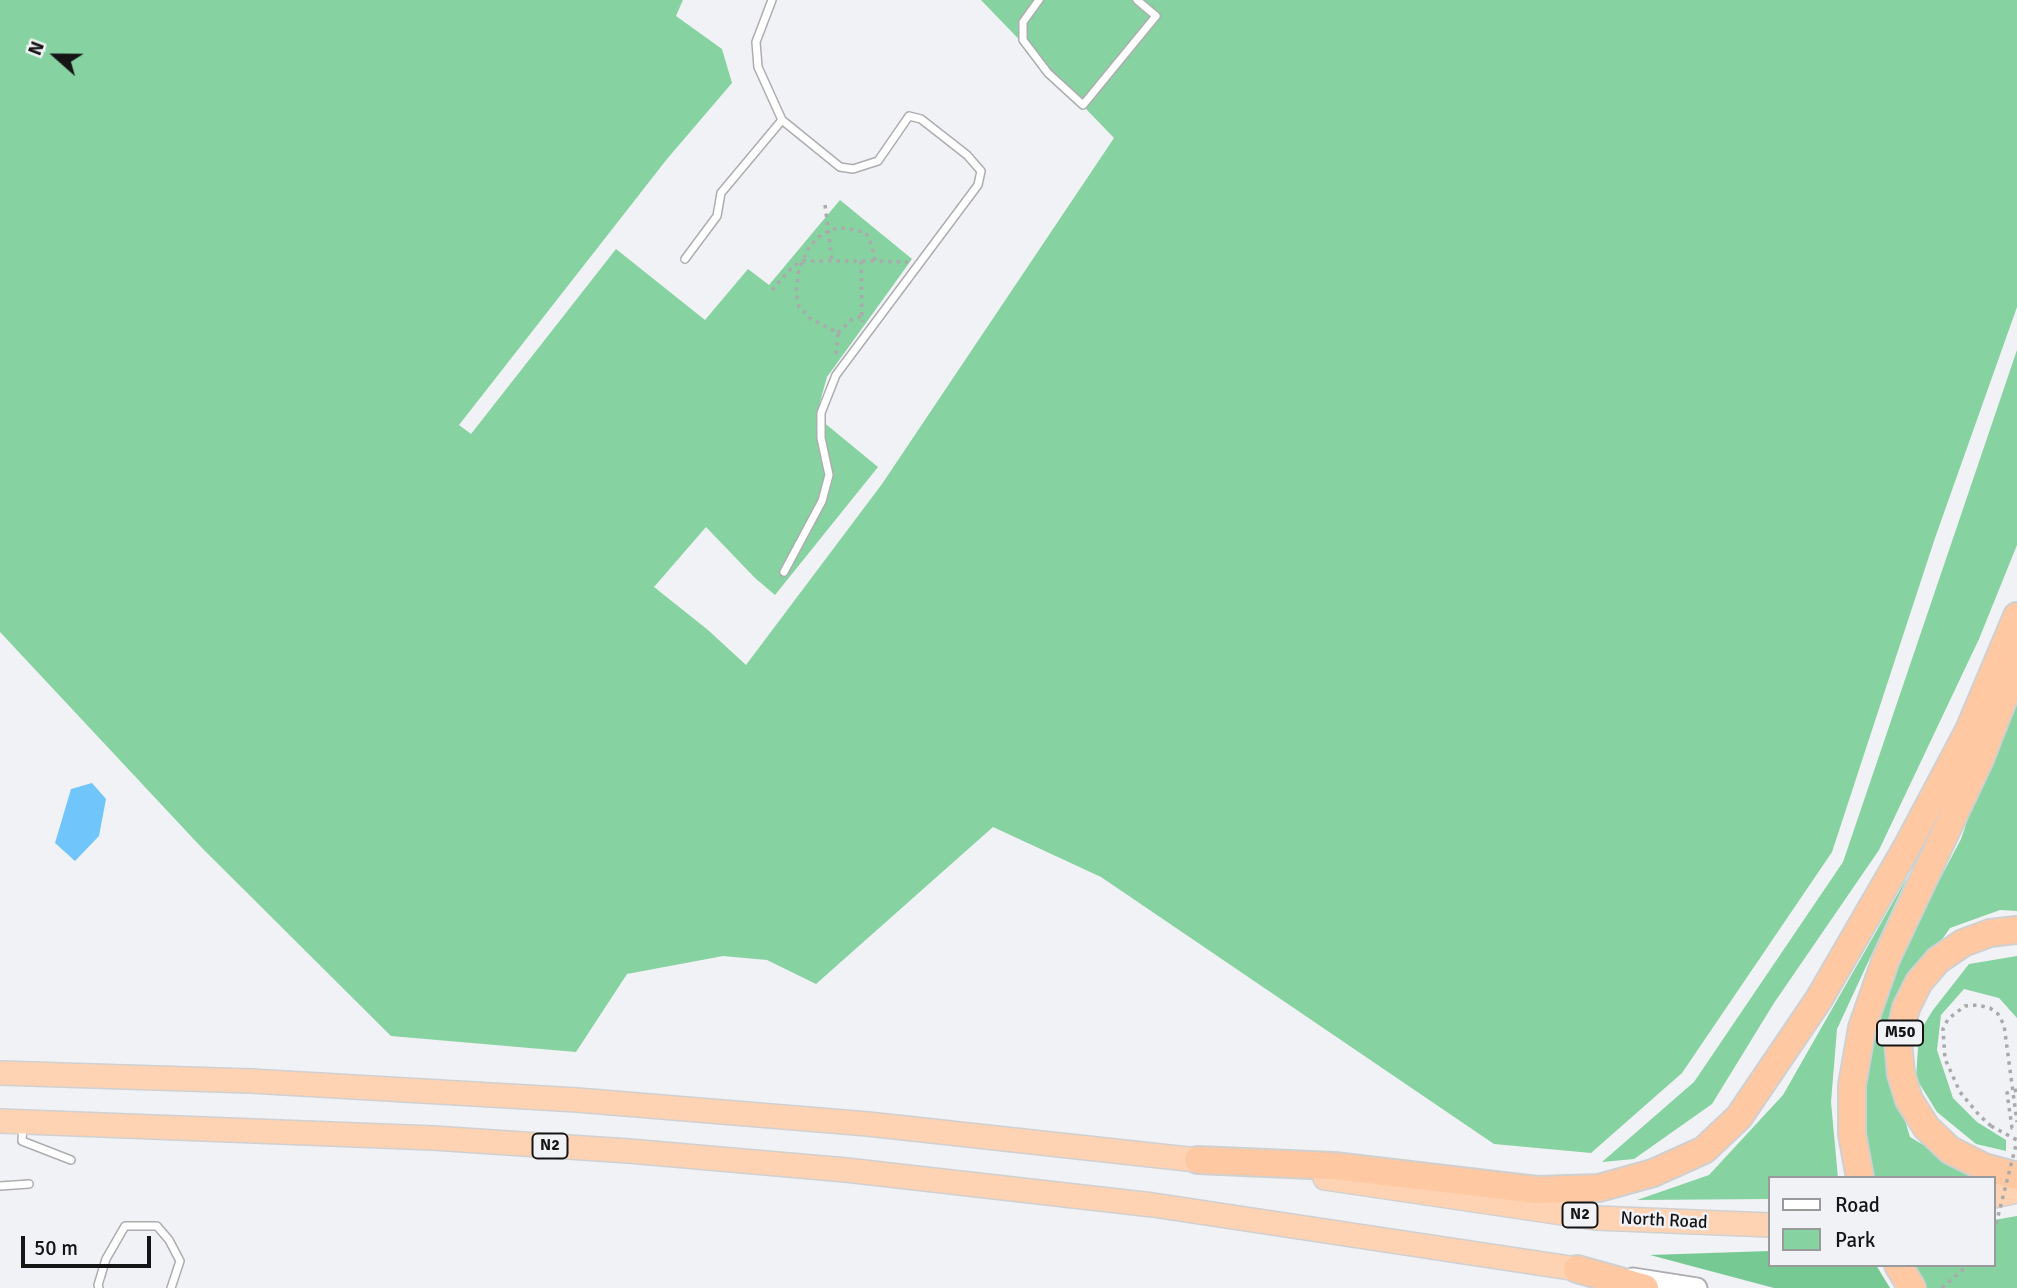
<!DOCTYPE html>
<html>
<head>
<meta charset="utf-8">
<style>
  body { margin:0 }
  #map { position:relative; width:2017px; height:1288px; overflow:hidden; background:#f1f2f6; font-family:Signika,sans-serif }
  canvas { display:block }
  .legend { position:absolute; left:1768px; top:1176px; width:228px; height:91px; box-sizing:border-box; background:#f1f2f6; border:2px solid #999a9c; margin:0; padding:9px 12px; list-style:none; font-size:21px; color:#151516 }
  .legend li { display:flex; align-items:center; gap:14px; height:35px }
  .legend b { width:35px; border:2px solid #999a9c }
  .north { position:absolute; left:21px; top:21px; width:70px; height:70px; -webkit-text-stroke:5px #f1f2f6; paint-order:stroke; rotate:291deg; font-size:19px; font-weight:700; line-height:28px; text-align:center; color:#151516 }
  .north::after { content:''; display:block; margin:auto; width:24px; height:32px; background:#151516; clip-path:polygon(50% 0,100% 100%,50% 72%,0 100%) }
  .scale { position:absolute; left:21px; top:1236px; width:130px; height:32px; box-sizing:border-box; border:4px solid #151516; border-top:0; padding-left:9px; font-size:21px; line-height:24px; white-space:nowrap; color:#151516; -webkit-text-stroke:5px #f1f2f6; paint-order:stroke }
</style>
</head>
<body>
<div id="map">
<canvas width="2017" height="1288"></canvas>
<ul class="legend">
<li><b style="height:9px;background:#fff"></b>Road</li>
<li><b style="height:19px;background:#86d2a0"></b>Park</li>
</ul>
<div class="north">N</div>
<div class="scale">50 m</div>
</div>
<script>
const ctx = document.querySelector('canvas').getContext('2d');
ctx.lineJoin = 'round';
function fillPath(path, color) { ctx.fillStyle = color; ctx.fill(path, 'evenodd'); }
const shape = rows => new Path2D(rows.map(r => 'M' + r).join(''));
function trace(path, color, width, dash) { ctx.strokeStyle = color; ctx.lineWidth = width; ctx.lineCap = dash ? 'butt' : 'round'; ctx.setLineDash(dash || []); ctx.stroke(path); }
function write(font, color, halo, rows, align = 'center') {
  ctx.font = font + ' Signika,sans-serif'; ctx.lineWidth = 5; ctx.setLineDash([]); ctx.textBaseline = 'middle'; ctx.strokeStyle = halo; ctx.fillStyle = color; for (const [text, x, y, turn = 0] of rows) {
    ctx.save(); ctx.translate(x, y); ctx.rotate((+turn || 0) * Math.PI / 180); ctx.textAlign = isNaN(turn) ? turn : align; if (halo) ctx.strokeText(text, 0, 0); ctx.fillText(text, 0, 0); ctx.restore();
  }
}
const green = shape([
  [0,0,683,0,676,16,722,49,732,83,667,159,459,425,471,434,616,249,705,320,748,269,769,285,840,200,912,259,827,377,816,416,878,467,775,595,755,578,706,527,654,587,708,630,746,665,882,484,1114,138,981,0,2017,0,2017,307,1935,538,1832,852,1682,1073,1591,1153,1494,1144,1101,877,993,827,816,984,767,960,723,956,627,974,576,1052,391,1036,202,848,0,632],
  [2017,350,2017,545,1979,639,1879,850,1774,1003,1712,1104,1634,1159,1602,1162,1694,1082,1843,862],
  [2017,687,2017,911,2000,910,1950,928,1904,994,1886,1057,1910,1137,1944,1157,1969,1176,1873,1178,1862,1140,1863,1072,1876,1001,1961,839,1994,742],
  [1909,874,1837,1029,1831,1102,1838,1178,1770,1178,1770,1199,1637,1200,1709,1175,1783,1095],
  [2017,956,2017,1018,1999,998,1964,989,1941,1015,1937,1050,1953,1098,1977,1122,2006,1140,2006,1151,1976,1144,1937,1112,1916,1078,1919,1033,1933,1010,1969,964],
  [2017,1216,2017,1288,1927,1288,1918,1277,1914,1265,1994,1265,1994,1220]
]);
const forest = shape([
  [1770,1251,1770,1265,1876,1265,1890,1288,1774,1288,1650,1255]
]);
const water = shape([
  [92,783,106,799,99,836,75,861,55,843,71,789]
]);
const path = shape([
  [825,205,832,261],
  [861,261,862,322],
  [772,290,793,266,803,261,875,261],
  [838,333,851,320,862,316],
  [836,354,838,333,811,319,799,307,796,293,799,269,809,247,820,236,832,229,847,228,866,233,872,246,875,261,908,262],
  [2017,1090,2007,1093,2012,1128,2017,1127],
  [1991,1126,2017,1140],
  [1942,1288,1968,1265]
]);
const service = shape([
  [772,0,756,42,758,67,782,120,840,167,853,169,878,161,909,116,921,119,967,155,981,171,978,185,836,375,821,413,821,438,829,475,822,501,784,572],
  [1039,0,1023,22,1023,40,1048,73,1083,105,1156,16,1137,0],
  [685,259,717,216,721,193,782,120],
  [23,1126,22,1141,71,1160],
  [0,1186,29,1184],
  [99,1288,98,1285,106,1259,125,1226,157,1226,169,1240,180,1261,171,1288]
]);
const secondary = shape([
  [1633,1278,1697,1288]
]);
const trunk = shape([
  [0,1073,251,1081,577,1100,868,1124,1215,1162],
  [0,1121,433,1138,629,1151,846,1170,1153,1205,1577,1269],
  [1325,1178,1596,1218,1770,1225],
  [1994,1196,2017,1191]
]);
const motorway = shape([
  [2017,930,1990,933,1963,943,1938,960,1919,982,1906,1008,1898,1042,1901,1074,1909,1100,1926,1127,1950,1150,1984,1167,2017,1176],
  [1198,1160,1334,1166,1537,1190,1599,1188,1653,1173,1704,1150,1739,1117,1819,999,1907,847,1969,730,2017,616],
  [1860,1178,1852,1134,1852,1085,1862,1028,1886,959,1980,759,2017,664],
  [1898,1265,1912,1288],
  [1577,1269,1645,1288]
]);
const pathBridge = shape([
  [1991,1126,1979,1115,1960,1092,1945,1059,1943,1029,1948,1019,1965,1006,1978,1005,1990,1008,1998,1014,2004,1025,2017,1122],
  [1994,1232,2017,1141]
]);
const shields = [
  [1900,1033,46],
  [550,1146,35],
  [1580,1215,35]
];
const shieldNames = [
  ["M50",1900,1033],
  ["N2",550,1146],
  ["N2",1580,1215]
];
const streetNames = [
  ["North Road",1664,1221,3]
];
fillPath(green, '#86d2a0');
fillPath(forest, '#76c993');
fillPath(water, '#70c5fb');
trace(service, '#adadb1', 10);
trace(secondary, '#adadb1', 23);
trace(trunk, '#d0d0d0', 26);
trace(motorway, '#d0d0d0', 30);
trace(path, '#aaaaad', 3.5, [3.5, 5]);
trace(service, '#fff', 7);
trace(secondary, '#fff', 19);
trace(trunk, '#fed3b4', 23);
trace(motorway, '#fdc8a2', 26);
trace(pathBridge, '#aaaaad', 3.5, [3.5, 5]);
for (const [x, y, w] of shields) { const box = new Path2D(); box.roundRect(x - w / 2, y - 12.5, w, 25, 5); ctx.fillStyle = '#f1f2f6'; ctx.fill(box); trace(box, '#151516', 2); }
write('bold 16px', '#151516', null, shieldNames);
write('18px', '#151516', '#f1f2f6', streetNames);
</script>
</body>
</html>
